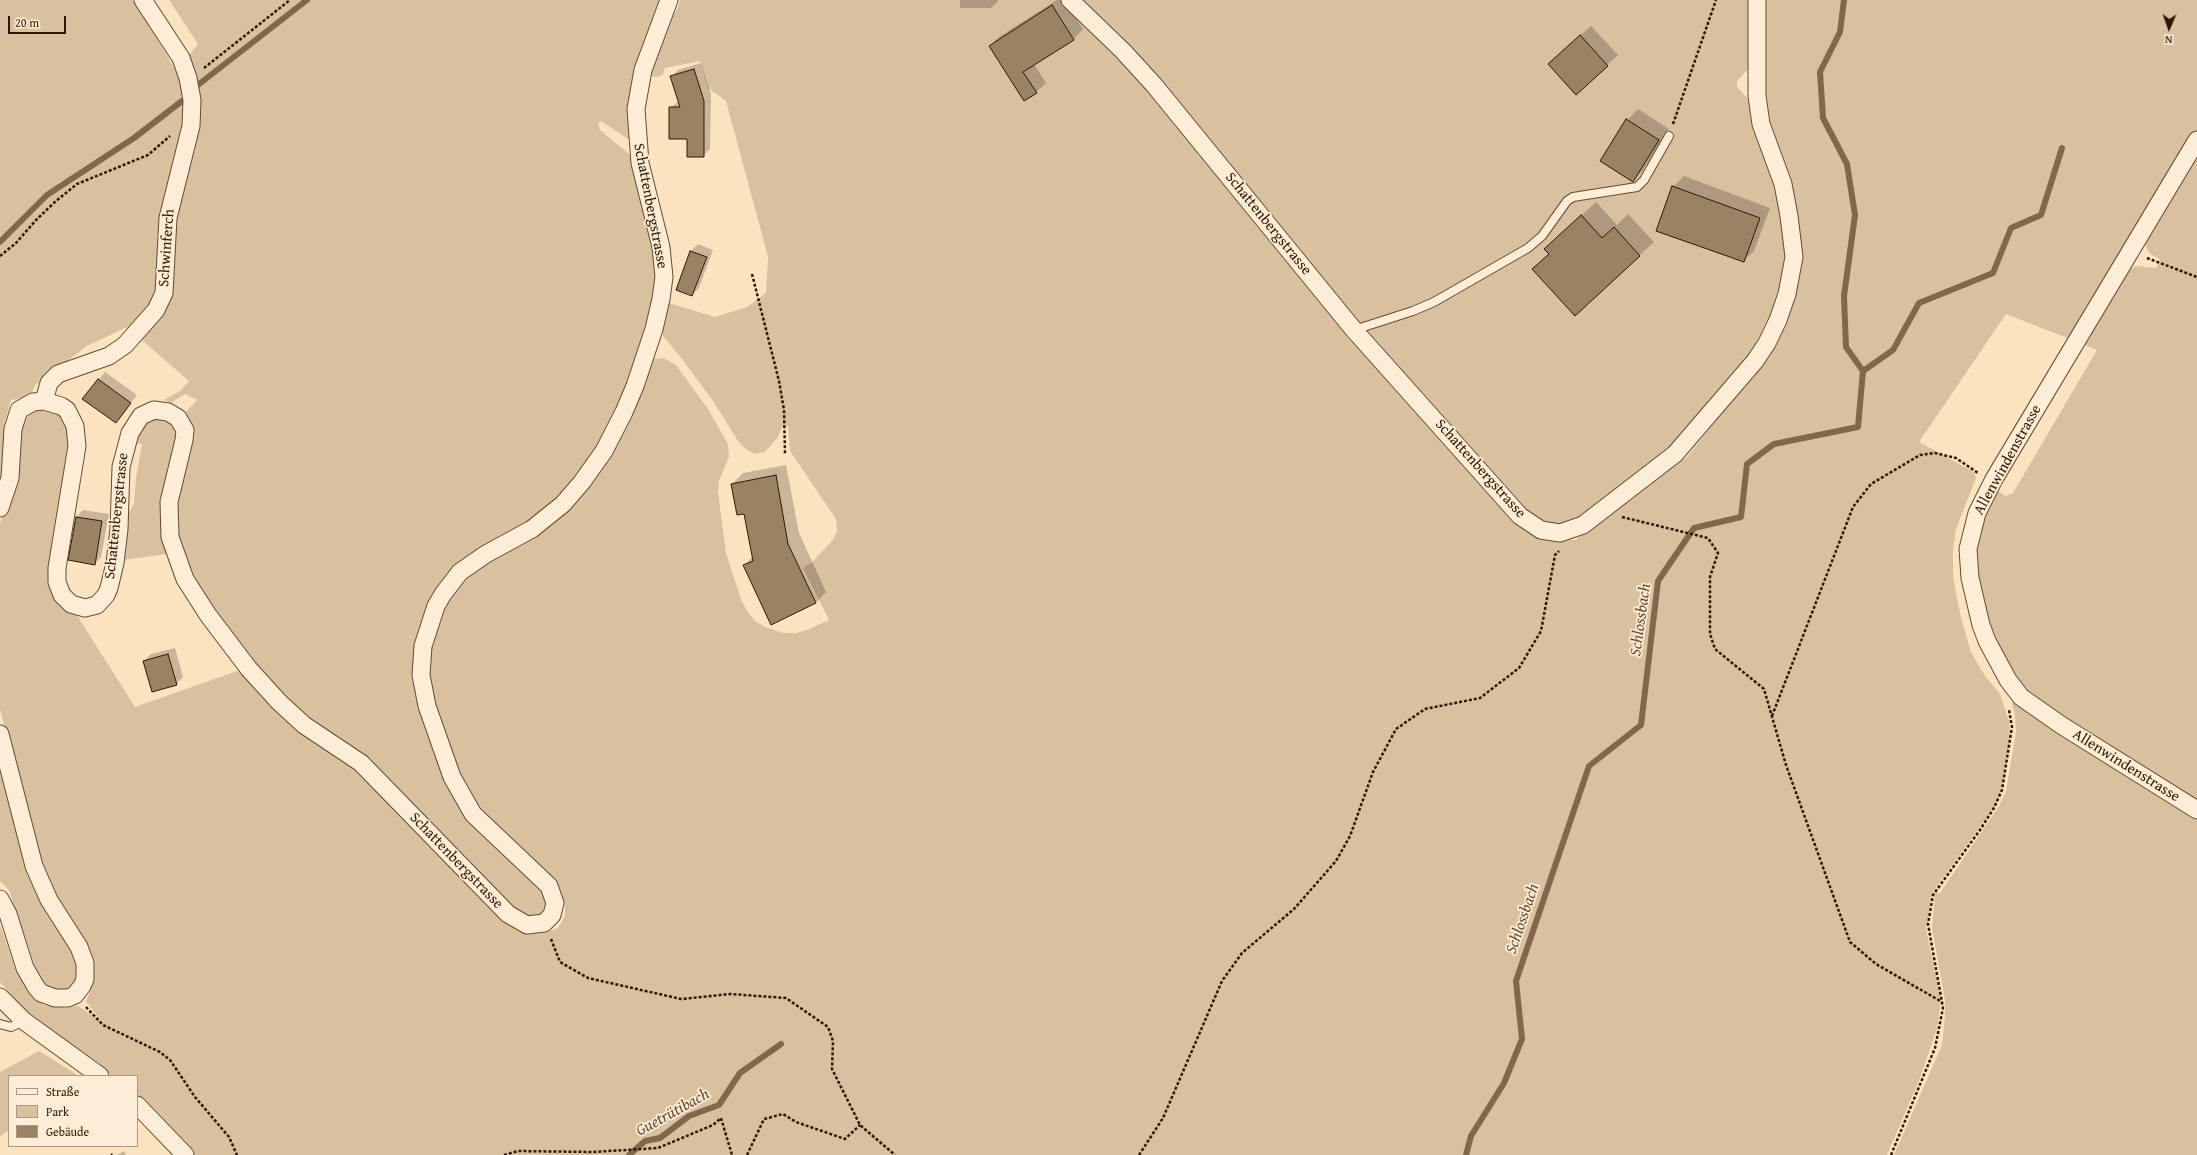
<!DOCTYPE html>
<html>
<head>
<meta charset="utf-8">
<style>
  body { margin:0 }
  #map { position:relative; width:2197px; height:1155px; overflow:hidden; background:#fce3c0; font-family:"Gentium Book Plus",serif }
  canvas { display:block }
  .legend { position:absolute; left:8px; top:1075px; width:130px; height:72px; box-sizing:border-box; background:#fdedd6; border:1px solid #ab9880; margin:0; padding:5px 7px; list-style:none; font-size:12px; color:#301800 }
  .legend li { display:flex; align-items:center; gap:8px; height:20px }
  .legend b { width:20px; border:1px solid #ab9880 }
  .north { position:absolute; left:2149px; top:8px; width:40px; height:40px; -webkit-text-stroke:3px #fdedd6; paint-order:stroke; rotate:182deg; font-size:11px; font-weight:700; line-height:16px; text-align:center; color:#301800 }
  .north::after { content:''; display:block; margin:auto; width:14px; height:18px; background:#301800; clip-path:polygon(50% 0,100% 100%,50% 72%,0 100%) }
  .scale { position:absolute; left:8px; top:16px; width:58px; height:18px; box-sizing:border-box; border:2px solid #301800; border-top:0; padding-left:5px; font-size:12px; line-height:14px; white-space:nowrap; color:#301800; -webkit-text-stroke:3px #fdedd6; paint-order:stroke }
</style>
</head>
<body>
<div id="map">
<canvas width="2197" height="1155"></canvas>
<ul class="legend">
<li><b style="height:5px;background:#fdedd6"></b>Straße</li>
<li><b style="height:11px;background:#d9c09f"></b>Park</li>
<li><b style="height:11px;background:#9a8264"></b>Gebäude</li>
</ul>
<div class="north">N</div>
<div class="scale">20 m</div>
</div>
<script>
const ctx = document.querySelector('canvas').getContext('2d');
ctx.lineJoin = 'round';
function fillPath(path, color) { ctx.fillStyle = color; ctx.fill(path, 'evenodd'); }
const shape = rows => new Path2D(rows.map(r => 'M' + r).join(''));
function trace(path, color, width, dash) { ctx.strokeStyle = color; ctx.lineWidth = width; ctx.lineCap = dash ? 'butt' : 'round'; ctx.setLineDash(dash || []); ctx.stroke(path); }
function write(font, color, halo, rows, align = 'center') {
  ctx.font = font + ' "Gentium Book Plus",serif'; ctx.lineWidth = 3.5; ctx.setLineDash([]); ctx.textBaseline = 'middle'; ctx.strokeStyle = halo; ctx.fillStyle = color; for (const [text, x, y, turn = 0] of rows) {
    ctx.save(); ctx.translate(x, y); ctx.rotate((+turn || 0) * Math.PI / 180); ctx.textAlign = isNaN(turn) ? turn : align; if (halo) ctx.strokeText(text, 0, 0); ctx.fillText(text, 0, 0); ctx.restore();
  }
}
const green = shape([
  [0,0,134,0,176,71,198,44,169,0,662,0,631,141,601,121,598,123,600,130,633,157,658,273,648,330,602,445,551,508,477,553,418,645,438,754,545,895,547,904,544,911,538,916,532,918,522,916,312,724,232,640,199,587,184,556,174,517,191,427,185,413,197,400,185,394,171,403,164,400,180,391,189,381,127,327,87,346,35,385,30,397,11,400,4,424,4,450,0,495],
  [680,0,1753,0,1751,66,1737,81,1737,87,1751,102,1771,163,1786,243,1784,272,1774,320,1755,350,1685,436,1564,540,1575,540,1644,484,1687,457,1766,358,1794,277,1762,102,1762,0,2197,0,2197,131,2074,335,2067,338,2006,314,1919,442,1974,472,1976,478,1956,529,1953,551,1953,577,1961,618,1971,652,1985,676,2000,694,2009,721,2010,736,2001,791,1995,806,1932,893,1926,929,1941,1000,1937,1029,1918,1083,1887,1155,194,1155,137,1100,137,1076,112,1076,99,1063,30,1016,0,982,0,925,16,971,33,997,43,1005,65,1008,78,1006,101,1021,86,1001,91,990,94,973,91,957,63,913,43,870,0,709,0,523,4,514,19,434,26,419,32,412,39,409,62,412,72,431,51,569,70,612,78,617,135,707,243,669,350,761,504,920,524,933,544,933,558,928,565,916,565,905,562,893,556,883,469,798,428,693,431,638,449,596,463,579,549,524,648,364,655,359,664,358,676,365,708,409,728,444,729,457,719,481,718,492,726,553,742,602,748,612,755,621,765,627,783,633,796,633,807,630,829,620,803,568,812,562,833,540,837,531,836,519,790,451,788,426,782,427,778,437,765,452,755,454,746,449,738,441,713,401,682,359,663,336,662,329,669,303,715,317,747,307,766,293,768,257,726,101,708,88,700,61,665,68,663,74,658,77,648,76,665,23,677,10],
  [2197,149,2197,805,2040,703,2023,687,1999,650,1987,621,1978,584,1976,553,1979,528,1996,490,2006,496,2013,493,2097,350,2085,345,2087,341,2084,340,2123,274,2136,266,2156,268,2160,259,2150,254,2146,247,2145,237],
  [155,417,166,418,173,423,177,431,167,554,123,560,126,517,134,504,136,478,142,444,135,443,130,467,127,466,129,450,146,421],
  [2013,699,2038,719,2052,726,2197,816,2197,1155,1894,1155,1942,1045,1945,1016,1945,1001,1932,928,1935,893,1940,893,1999,806,2006,791,2016,732,2015,715,2012,704],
  [0,754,75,955,78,976,73,985,64,990,55,991,46,989,39,979,9,890,0,881],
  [39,1051,79,1076,9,1076,9,1130,0,1136,0,1072]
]);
const shadow = shape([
  [960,0,998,0,998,1,991,8,960,8],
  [1057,0,1065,0,1083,29,1074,39,1034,64,1046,83,1036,92,990,46,1000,36],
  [1591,26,1618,55,1607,65,1560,53],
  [701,63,711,94,710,149,703,156,688,138,670,108,679,101,671,77,678,70],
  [1638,109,1669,129,1643,170,1633,181,1627,120],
  [1684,176,1770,208,1754,251,1743,261,1673,187],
  [1596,202,1617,225,1628,214,1654,242,1575,314,1550,253,1560,235],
  [698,244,713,250,699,288,692,295,677,289,691,251],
  [105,372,137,395,116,422,84,399],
  [786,465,799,533,826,592,816,603,772,624,744,566,753,556,745,513,732,484,743,473],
  [83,510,109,514,101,557,94,564,76,517],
  [175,648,183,677,176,684,144,661,151,654],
  [124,1151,126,1155,117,1155]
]);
const stream = shape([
  [1844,0,1840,32,1820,72,1823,118,1847,164,1855,215,1844,296,1846,347,1863,371],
  [194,88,307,0],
  [0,242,47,195,134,138,182,101],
  [629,1155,645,1141,660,1138,689,1116,719,1105,740,1073,781,1044],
  [1466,1155,1471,1136,1504,1083,1522,1039,1516,981,1589,766,1641,725,1658,581,1694,528,1741,517,1747,464,1774,444,1858,427,1863,371,1893,350,1919,303,1993,273,2011,228,2041,215,2062,148]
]);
const building = shape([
  [1052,5,1074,40,1023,72,1037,93,1024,101,989,46,1052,5],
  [1580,35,1608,66,1576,95,1548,64,1580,35],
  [694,69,704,101,704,157,687,157,687,139,669,139,669,107,680,107,670,76,694,69],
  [1626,119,1659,140,1633,182,1600,161,1626,119],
  [1672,186,1760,218,1744,262,1656,231,1672,186],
  [1581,215,1602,238,1614,227,1640,256,1575,316,1532,269,1549,254,1544,249,1581,215],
  [690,251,707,257,692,296,676,290,690,251],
  [98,379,131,403,116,423,82,399,98,379],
  [776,475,788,544,816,603,771,625,743,565,753,561,744,514,737,515,731,484,776,475],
  [76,517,102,521,95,565,68,560,76,517],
  [168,654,177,685,152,692,143,661,168,654]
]);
const path = shape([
  [204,68,290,0],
  [1673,124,1716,0],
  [0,256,16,243,37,219,56,201,77,184,148,155,170,136],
  [2147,258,2197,277],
  [752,274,779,381,784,410,785,454],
  [1622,517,1708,538,1718,553,1710,577,1710,634,1715,649,1764,689,1786,765,1850,942,1876,964,1942,1002],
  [1772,716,1853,507,1871,484,1920,455,1935,453,1956,458,1978,473],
  [551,939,560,962,588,978,681,999,730,994,786,998,828,1027,833,1041,832,1069,860,1125,895,1155],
  [86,1007,103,1025,160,1052,170,1060,195,1097,229,1137,237,1155],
  [111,1154,112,1155],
  [504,1155,518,1151,593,1152,658,1148,713,1125,721,1118,732,1155],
  [747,1155,764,1119,783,1114,796,1122,845,1139,860,1125],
  [1139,1155,1163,1118,1222,981,1242,953,1294,909,1336,861,1350,836,1373,772,1396,729,1425,709,1480,698,1519,668,1541,631,1555,555,1559,551],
  [1891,1155,1935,1048,1943,1008,1928,924,1933,895,1980,830,1994,808,2002,790,2012,727,2009,710]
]);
const service = shape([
  [1354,330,1413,311,1434,302,1528,248,1542,236,1567,201,1573,197,1637,187,1644,180,1669,136],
  [0,1024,11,1027,24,1021]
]);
const minor = shape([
  [1070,0,1123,51,1154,85,1354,330,1520,516,1541,530,1560,533,1583,525,1675,454,1755,361,1767,343,1778,320,1787,294,1794,257,1789,216,1783,184,1761,124,1757,96,1757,0],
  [2197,140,1994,479,1977,513,1968,549,1970,578,1981,625,1987,641,2008,680,2021,697,2061,725,2197,810],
  [44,401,49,383,58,374,109,356,125,345,156,310,164,293,168,218,191,126,192,100,188,78,181,58,143,0],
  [0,508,10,478,13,429,19,410,33,402,44,401,61,406,67,410,75,426,77,446,57,568,57,582,62,595,71,604,85,608,97,605,106,595,109,588,115,563,119,529,121,467,130,433,141,416,154,410,168,412,178,418,185,430,184,440,169,502,170,537,185,579,208,615,249,669,279,702,304,725,361,763,508,914,527,925,544,923,552,915,555,903,549,886,473,814,452,777,427,706,421,675,423,646,436,606,443,594,460,572,486,554,532,529,563,504,582,482,604,451,624,412,635,386,654,329,661,299,664,277,661,247,640,163,636,109,643,70,669,0],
  [0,734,34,866,49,900,79,947,85,963,85,979,82,986,75,995,68,998,55,998,41,993,36,987,25,968,8,914,0,899],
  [0,997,24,1021,100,1076],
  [137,1105,185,1155]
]);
const streetNames = [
  ["Schattenbergstrasse",650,206,79],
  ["Schattenbergstrasse",1268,224,51],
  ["Schwinferch",167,248,-86],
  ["Allenwindenstrasse",2008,460,-61],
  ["Schattenbergstrasse",1480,469,48],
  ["Schattenbergstrasse",117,516,-84],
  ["Allenwindenstrasse",2126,766,32],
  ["Schattenbergstrasse",456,861,46]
];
const waterNames = [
  ["Schlossbach",1641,620,-82],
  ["Schlossbach",1523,919,-71],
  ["Guetrütibach",673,1113,-29]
];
fillPath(green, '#d9c09f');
fillPath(shadow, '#0003');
trace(stream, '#81684c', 6);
fillPath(building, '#9a8264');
trace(building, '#301800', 1);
trace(service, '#634b30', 10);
trace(minor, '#634b30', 19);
trace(path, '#301800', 2.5, [3, 2]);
trace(service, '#fdedd6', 8);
trace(minor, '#fdedd6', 17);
write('15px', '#301800', '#fdedd6', streetNames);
write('italic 16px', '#664e33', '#fdedd6', waterNames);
</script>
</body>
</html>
